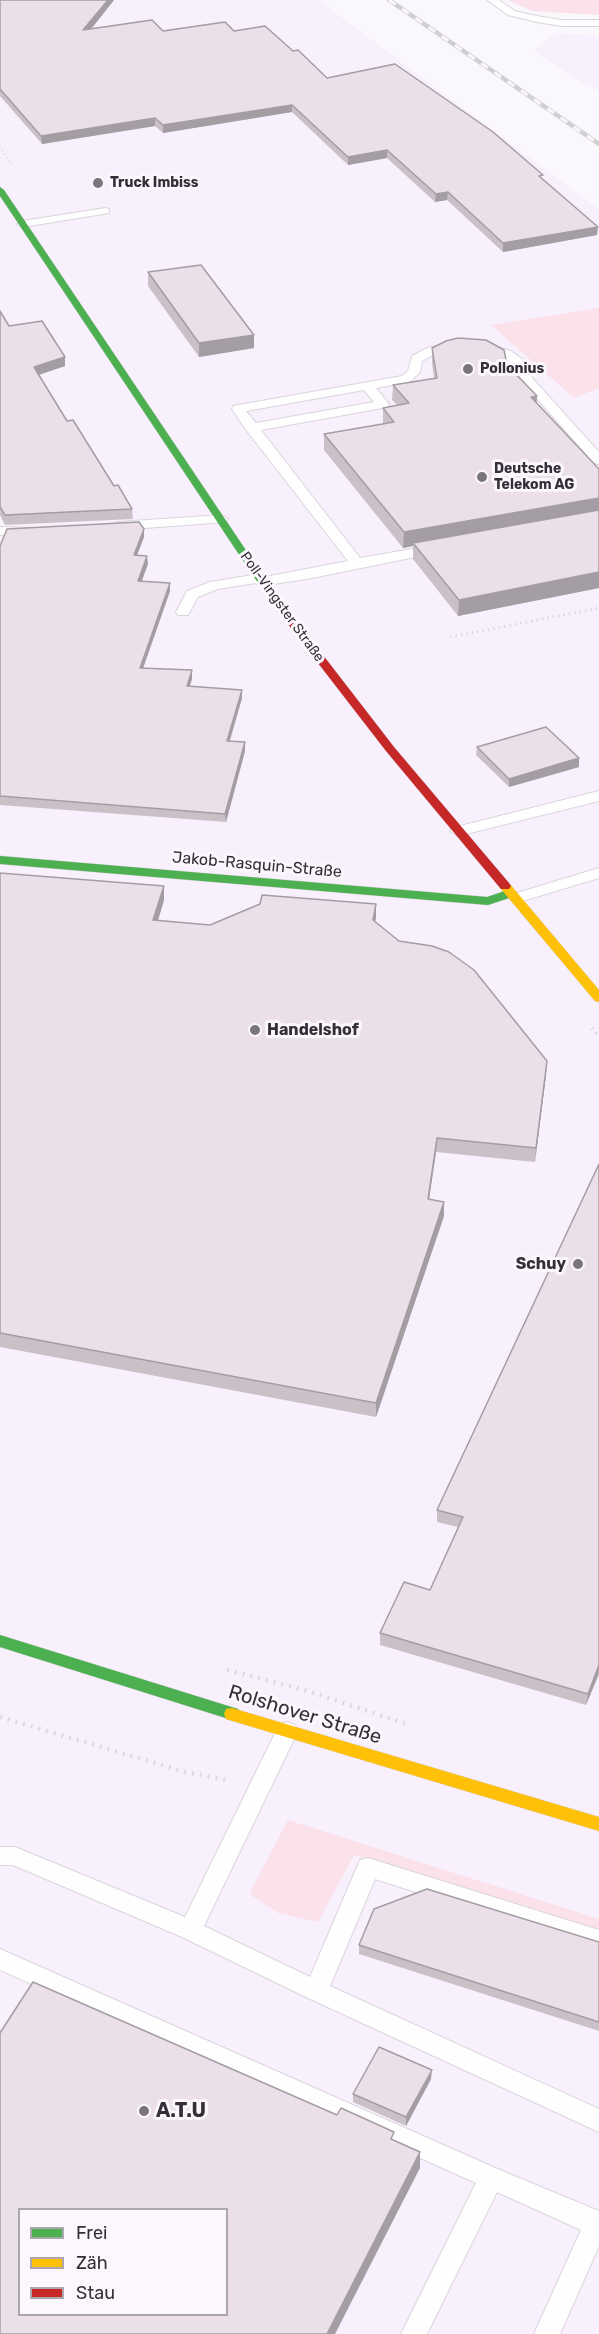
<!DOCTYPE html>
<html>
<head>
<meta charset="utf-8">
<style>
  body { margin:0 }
  #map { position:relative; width:599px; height:2334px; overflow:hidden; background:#faf8fc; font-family:Rubik,sans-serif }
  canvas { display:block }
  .legend { position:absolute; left:18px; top:2208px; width:210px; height:108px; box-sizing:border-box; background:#fbf7fd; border:2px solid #aca7af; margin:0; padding:8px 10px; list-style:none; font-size:18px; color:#352e39 }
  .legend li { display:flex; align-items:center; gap:12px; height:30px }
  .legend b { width:30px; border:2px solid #aca7af }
</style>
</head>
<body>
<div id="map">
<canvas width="599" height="2334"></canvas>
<ul class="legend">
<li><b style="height:8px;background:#4caf50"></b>Frei</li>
<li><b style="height:8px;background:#ffc107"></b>Zäh</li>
<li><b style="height:8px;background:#c62828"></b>Stau</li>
</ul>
</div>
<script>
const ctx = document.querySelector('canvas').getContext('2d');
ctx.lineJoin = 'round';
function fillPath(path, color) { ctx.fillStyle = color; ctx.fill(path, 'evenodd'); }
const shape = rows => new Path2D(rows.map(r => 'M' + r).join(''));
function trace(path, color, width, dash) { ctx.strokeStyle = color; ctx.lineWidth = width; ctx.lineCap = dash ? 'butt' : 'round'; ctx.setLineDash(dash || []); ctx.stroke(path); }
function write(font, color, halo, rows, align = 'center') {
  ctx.font = font + ' Rubik,sans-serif'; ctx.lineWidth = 6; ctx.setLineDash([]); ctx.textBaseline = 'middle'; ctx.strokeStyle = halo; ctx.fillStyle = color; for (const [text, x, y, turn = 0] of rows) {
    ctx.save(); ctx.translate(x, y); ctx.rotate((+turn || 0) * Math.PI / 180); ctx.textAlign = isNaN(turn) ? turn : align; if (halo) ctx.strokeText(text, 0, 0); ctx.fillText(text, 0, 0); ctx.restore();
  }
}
const built = shape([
  [0,0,318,0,599,209,599,2334,0,2334],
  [20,2210,226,2210,226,2314,20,2314],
  [557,33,599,36,599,91,583,84,533,50]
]);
const green = shape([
  [508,0,599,0,599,15,532,11],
  [599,308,599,388,574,398,491,325],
  [288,1820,599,1919,599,1931,354,1855,318,1922,278,1913,249,1894]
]);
const pathFar3 = shape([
  [0,147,12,164]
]);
const pathFar2 = shape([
  [450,637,599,608]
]);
const pathFar1 = shape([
  [592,1028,599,1037]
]);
const path = shape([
  [227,1670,308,1691,409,1725],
  [0,1717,185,1772,227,1780]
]);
const lane = shape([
  [487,0,499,0,515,11,537,16,562,20,599,20,599,26,562,26,537,22,508,15,487,0],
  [105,208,109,209,109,213,23,227,17,224,23,221,105,208],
  [454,342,458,343,460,346,458,349,435,354,422,361,420,372,410,382,376,388,389,404,388,407,261,430,360,558,435,545,442,549,440,552,312,578,261,586,255,583,218,589,198,597,188,615,178,615,176,612,187,591,210,582,259,574,265,577,348,561,247,431,232,409,233,406,402,376,408,371,412,356,427,348,454,342],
  [364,390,374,402,256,423,246,411,364,390],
  [481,343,511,351,523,360,533,379,599,452,599,464,594,463,523,383,514,365,503,357,477,350,475,347,481,343],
  [221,515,228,519,226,522,118,530,111,526,118,522,221,515],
  [0,527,30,528,37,532,30,536,0,535,0,527],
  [599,791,599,801,458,836,450,831,452,828,599,791],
  [599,868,599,878,516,903,508,898,510,895,599,868],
  [287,1722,295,1725,298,1731,204,1926,310,1977,357,1867,360,1860,368,1858,599,1930,599,1950,375,1879,330,1986,599,2109,599,2132,308,1998,182,1937,13,1865,0,1865,0,1847,15,1847,185,1917,279,1725,287,1722],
  [0,1949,500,2170,599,2211,599,2246,560,2334,534,2334,581,2230,497,2192,427,2334,401,2334,476,2183,0,1970,0,1949]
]);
const fast = shape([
  [0,187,4,190,276,595,275,597,267,597,266,595,0,196,0,187],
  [0,856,487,897,511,889,517,893,515,896,488,905,0,864,0,856],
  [0,1635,238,1709,240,1714,238,1719,232,1720,0,1647,0,1635]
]);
const slow = shape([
  [505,882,509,883,599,990,599,1002,595,1001,501,889,499,886,501,883,505,882],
  [232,1708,599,1817,599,1831,226,1719,224,1714,226,1709,232,1708]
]);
const jam = shape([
  [271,592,275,593,394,747,509,883,511,886,509,889,501,889,386,751,267,597,267,593,271,592]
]);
const rail = shape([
  [389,0,599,144]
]);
const wall = shape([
  [0,0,114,0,91,29,163,31,234,31,293,51,327,78,543,179,597,235,503,252,447,200,435,202,387,158,348,165,292,112,163,133,155,126,42,144,0,96],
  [148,272,254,348,199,357,148,286],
  [0,311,9,326,65,357,65,366,39,375,67,421,132,509,133,519,5,525,0,515],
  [432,348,507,365,536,403,599,469,599,588,458,616,413,559,413,546,403,548,324,450,324,434,383,424,383,408,397,405,392,400,393,385,434,378,432,363],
  [144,529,144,537,137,555,148,564,141,581,170,583,170,591,143,668,192,670,192,679,190,686,242,690,242,698,230,741,245,742,245,751,226,822,0,805,0,546],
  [477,747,579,758,579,767,509,787,476,755],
  [0,873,164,886,164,900,158,920,210,925,376,904,375,922,399,941,546,1075,535,1162,436,1152,429,1199,444,1216,376,1417,0,1347],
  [599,1164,599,1675,586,1705,380,1645,380,1633,430,1590,458,1527,437,1522,437,1510],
  [599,1942,599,2031,359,1954,359,1945],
  [431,2079,406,2126,353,2102,353,2094]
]);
const shadedWall = shape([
  [108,0,114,0,84,38,83,30],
  [292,105,292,112,163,133,163,125],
  [155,118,155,126,42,144,41,136],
  [387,150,387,158,348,165,348,157],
  [448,192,447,200,435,202,436,194],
  [598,227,597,235,503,252,503,243],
  [254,335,254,348,199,357,199,343],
  [65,357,65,366,35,376,34,367],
  [537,396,536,412,531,397],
  [599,498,599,514,413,543,413,546,403,548,404,532],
  [144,529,144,537,134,563,134,555],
  [147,556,148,564,139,589,138,581],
  [599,572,599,588,458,616,459,600],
  [170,583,170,591,140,677,140,668],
  [192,670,192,679,187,694,187,686],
  [242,690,242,698,227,749,227,741],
  [245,742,245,751,226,822,225,814],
  [579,758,579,767,509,787,509,779],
  [164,886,164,900,154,934,153,920],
  [376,904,376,918,372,934,373,920],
  [547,1061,546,1075,535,1162,536,1148],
  [437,1138,436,1152,427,1213,428,1199],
  [444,1202,444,1216,376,1417,376,1403],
  [599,1665,598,1675,586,1705,588,1694],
  [432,2070,431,2079,406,2126,406,2117],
  [420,2152,420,2168,335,2334,327,2334]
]);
const building = shape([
  [0,0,108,0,83,30,152,20,163,31,225,22,234,31,265,26,293,51,298,50,327,78,395,64,493,132,543,175,539,176,598,227,503,243,448,192,436,194,387,150,348,157,292,105,163,125,155,118,41,136,0,89,0,0],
  [201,265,254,335,199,343,148,272,201,265],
  [0,311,9,326,42,321,65,357,34,367,67,421,73,420,114,486,118,485,132,509,5,515,0,507,0,311],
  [458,338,486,340,504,350,507,365,537,396,531,397,599,469,599,498,404,532,324,434,394,422,383,408,409,403,393,385,437,378,432,348,446,341,458,338],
  [599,510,599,572,459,600,413,543,599,510],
  [139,522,144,529,134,555,147,556,138,581,170,583,140,668,192,670,187,686,242,690,227,741,245,742,225,814,0,796,0,546,7,529,139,522],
  [546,727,579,758,509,779,477,747,546,727],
  [0,873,164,886,153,920,210,925,260,904,262,895,376,904,373,920,399,941,432,946,449,952,474,970,547,1061,536,1148,437,1138,428,1199,444,1202,376,1403,0,1333,0,873],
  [599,1164,599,1665,588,1694,380,1633,404,1582,430,1590,463,1517,437,1510,599,1164],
  [427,1889,599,1942,599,2022,359,1945,374,1909,427,1889],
  [33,1982,337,2115,341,2108,394,2132,391,2139,420,2152,327,2334,0,2334,0,2033,33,1982],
  [20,2210,226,2210,226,2314,20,2314,20,2210],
  [379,2047,432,2070,406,2117,353,2094,379,2047]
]);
const markers = [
  [98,183,6,"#7a757d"],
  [468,369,6,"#7a757d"],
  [482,477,6,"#7a757d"],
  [255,1030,6,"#7a757d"],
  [578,1264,6,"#7a757d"],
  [144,2111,6,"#7a757d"]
];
const farPoinames = [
  ["Truck Imbiss",110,183],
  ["Pollonius",480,369],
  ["Deutsche",494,469],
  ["Telekom AG",494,485]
];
const farStreetnames = [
  ["Poll-Vingster Straße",282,607,54]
];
const streetNames = [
  ["Jakob-Rasquin-Straße",257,865,5]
];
const poiNames = [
  ["Handelshof",267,1030],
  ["Schuy",566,1264,"right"]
];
const nearStreetnames = [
  ["Rolshover Straße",305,1715,17]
];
const nearPoinames = [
  ["A.T.U",156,2111]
];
fillPath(built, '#f9f0fd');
fillPath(green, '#fbe1ea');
trace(lane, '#dad5dc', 2);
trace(fast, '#dad5dc', 1);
trace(slow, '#dad5dc', 1);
trace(jam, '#dad5dc', 1);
trace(pathFar3, '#dbdadc', 2, [1, 3]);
trace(pathFar2, '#dbdadc', 3, [1.5, 4]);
trace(pathFar1, '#dbdadc', 4, [1.5, 4.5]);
trace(path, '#dbdadc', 4.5, [2, 6]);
fillPath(lane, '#fefeff');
fillPath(fast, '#4caf50');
fillPath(slow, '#ffc107');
fillPath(jam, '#c62828');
trace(rail, '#d0cfd1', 4.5);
trace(rail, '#fbf7fd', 3, [8]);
fillPath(wall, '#cac1c8');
fillPath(shadedWall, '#a49da3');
fillPath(building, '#ebe0e9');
trace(building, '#a49da3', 1.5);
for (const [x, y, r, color] of markers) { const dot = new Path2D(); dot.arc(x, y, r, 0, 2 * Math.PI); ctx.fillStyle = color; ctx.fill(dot); trace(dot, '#fbf7fd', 2); }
write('bold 14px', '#352e39', '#fbf7fd', farPoinames, 'left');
write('14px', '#352e39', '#fbf7fd', farStreetnames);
write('16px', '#352e39', '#fbf7fd', streetNames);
write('bold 16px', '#352e39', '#fbf7fd', poiNames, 'left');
write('20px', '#352e39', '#fbf7fd', nearStreetnames);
write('bold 20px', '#352e39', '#fbf7fd', nearPoinames, 'left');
</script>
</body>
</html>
